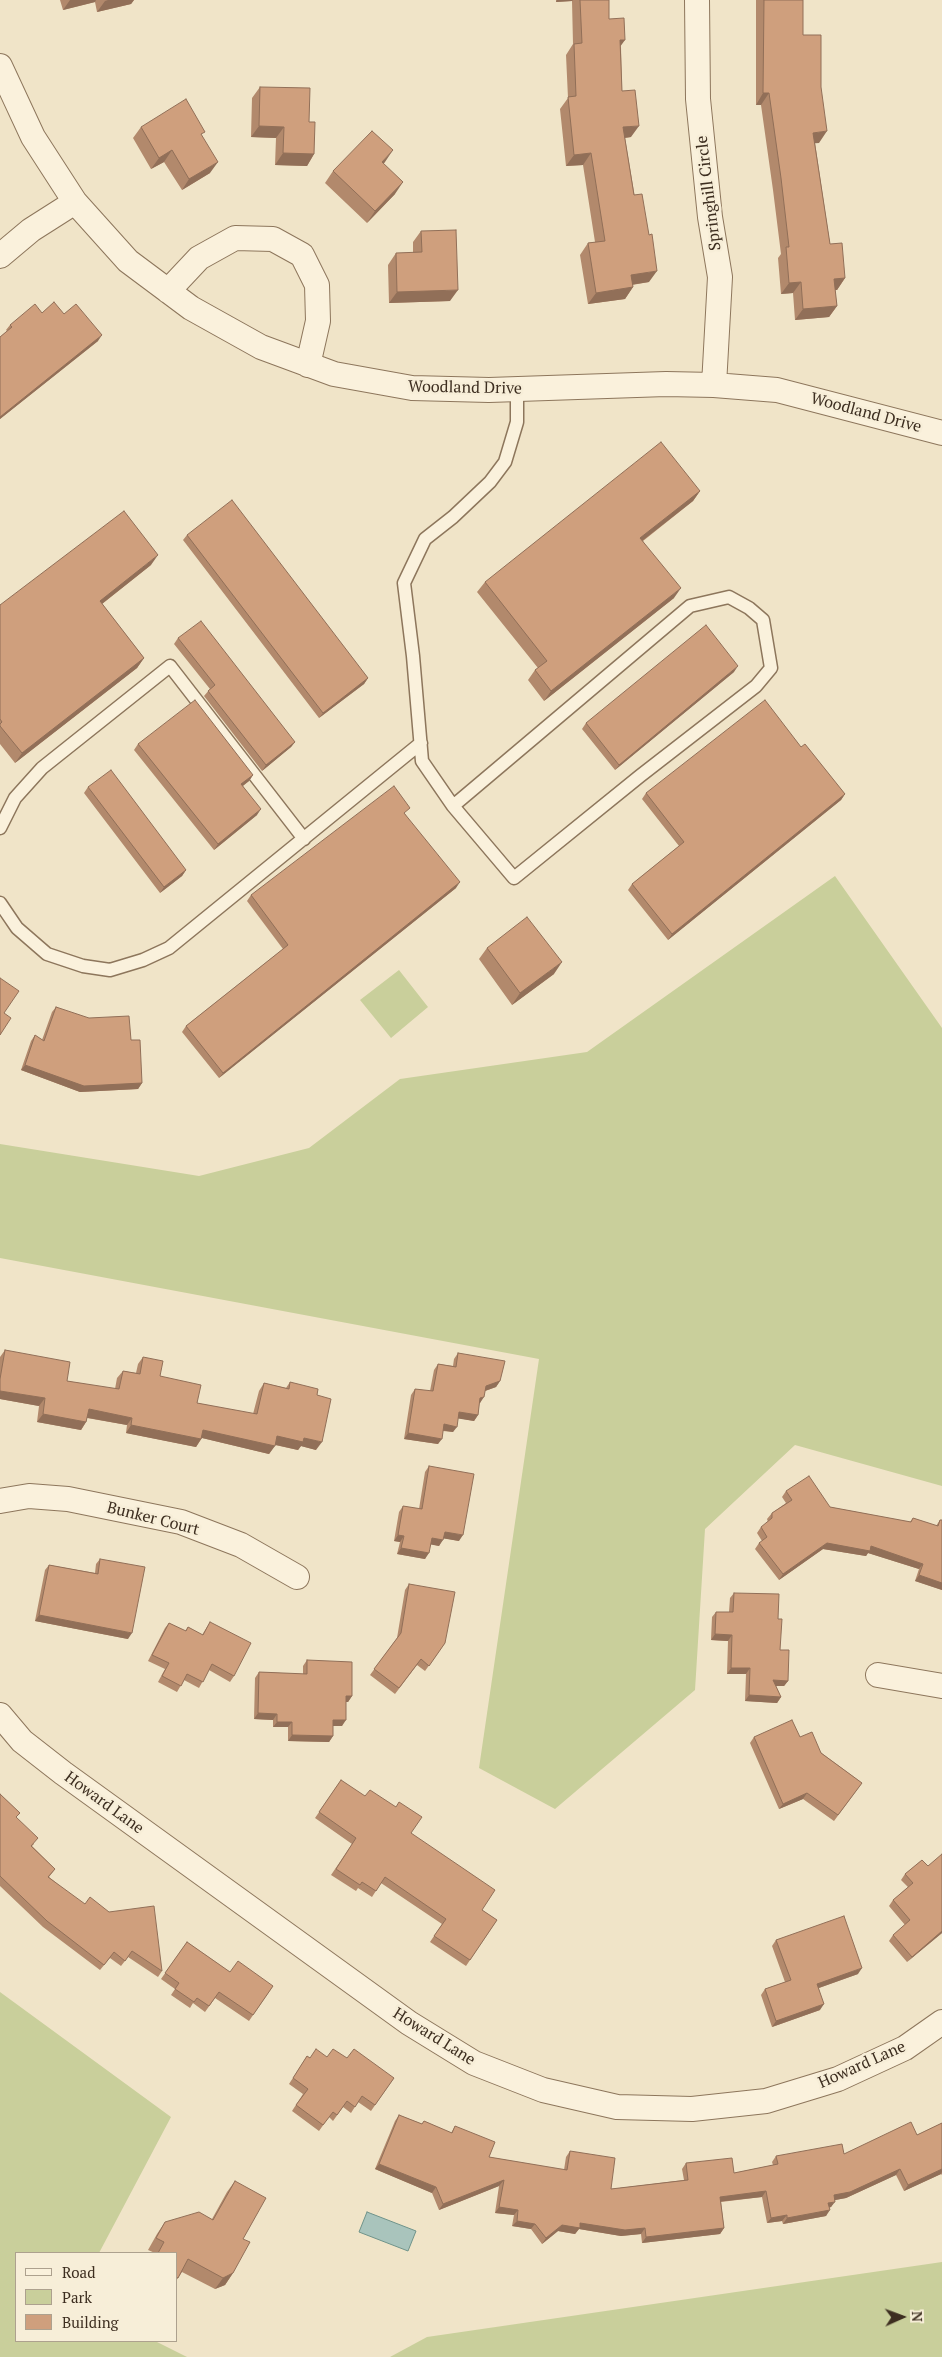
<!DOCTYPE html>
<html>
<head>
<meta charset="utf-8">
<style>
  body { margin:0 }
  #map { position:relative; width:942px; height:2357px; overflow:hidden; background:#f0e4c8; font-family:"PT Serif",serif }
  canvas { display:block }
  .legend { position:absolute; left:15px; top:2252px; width:162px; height:90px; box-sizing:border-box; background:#f7eed8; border:1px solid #ada18e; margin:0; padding:6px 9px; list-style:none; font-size:15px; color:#3d2e20 }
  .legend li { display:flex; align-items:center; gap:10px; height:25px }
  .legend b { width:25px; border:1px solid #ada18e }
  .north { position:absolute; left:877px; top:2292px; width:50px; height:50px; -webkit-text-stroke:4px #f7eed8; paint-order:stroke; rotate:88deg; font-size:14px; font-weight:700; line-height:20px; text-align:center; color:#3d2e20 }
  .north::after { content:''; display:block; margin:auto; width:18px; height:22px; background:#3d2e20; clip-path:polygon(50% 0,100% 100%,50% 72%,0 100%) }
</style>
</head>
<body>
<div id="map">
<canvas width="942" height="2357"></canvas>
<ul class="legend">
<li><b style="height:6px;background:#faf1dc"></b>Road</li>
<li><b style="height:14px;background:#c9cf9b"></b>Park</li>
<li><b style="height:14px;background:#cf9f7d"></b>Building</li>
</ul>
<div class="north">N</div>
</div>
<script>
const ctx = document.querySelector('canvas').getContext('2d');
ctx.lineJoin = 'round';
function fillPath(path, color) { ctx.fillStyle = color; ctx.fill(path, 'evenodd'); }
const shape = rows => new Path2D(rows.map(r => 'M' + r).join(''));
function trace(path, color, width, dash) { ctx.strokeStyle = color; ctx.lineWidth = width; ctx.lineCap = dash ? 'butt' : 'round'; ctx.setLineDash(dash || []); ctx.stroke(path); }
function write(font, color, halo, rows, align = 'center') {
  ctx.font = font + ' "PT Serif",serif'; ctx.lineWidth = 5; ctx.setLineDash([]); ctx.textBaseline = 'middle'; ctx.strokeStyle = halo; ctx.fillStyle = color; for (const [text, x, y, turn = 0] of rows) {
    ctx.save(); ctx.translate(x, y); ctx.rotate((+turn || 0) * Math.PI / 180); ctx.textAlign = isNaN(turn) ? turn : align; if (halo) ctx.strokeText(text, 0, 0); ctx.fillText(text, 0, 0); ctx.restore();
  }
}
const green = shape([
  [835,876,942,1028,942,1486,795,1445,705,1529,695,1690,555,1809,479,1768,539,1359,0,1258,0,1144,199,1176,309,1148,400,1079,587,1052],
  [399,970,428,1007,391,1038,360,1000],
  [0,1992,171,2117,99,2253,16,2253,16,2341,155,2341,187,2357,0,2357],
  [942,2262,942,2357,390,2357,427,2337]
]);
const water = shape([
  [367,2212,416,2231,408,2251,359,2232,367,2212]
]);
const service = shape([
  [453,806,690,606,729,597,749,608,763,620,771,668,756,686,640,776,514,878,453,806,422,761,413,656,404,583,425,539,453,517,490,482,505,462,517,422,517,389],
  [0,828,15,798,42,768,170,666,304,839],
  [0,903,17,928,47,954,83,966,110,970,143,960,169,948,421,743]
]);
const minor = shape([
  [697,0,698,99,710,217,720,277,714,385],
  [0,66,33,137,75,202,128,261,191,308,261,347,334,374,412,388,489,390,666,384,714,385,777,390,942,433],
  [0,256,31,230,75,202],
  [168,291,199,258,235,238,273,239,302,255,317,285,318,321,308,365],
  [0,1501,29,1496,68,1499,181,1522,241,1545,297,1577],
  [878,1675,942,1686],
  [0,1715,22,1741,63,1773,409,2023,474,2063,543,2090,617,2107,692,2109,766,2101,838,2079,905,2048,942,2022]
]);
const wall = shape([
  [60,0,134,0,131,4,97,12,95,2,63,10],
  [556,0,609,0,609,19,621,47,622,91,631,137,625,138,649,282,632,285,633,287,625,299,588,304,580,255,588,243,595,242,583,165,566,166,560,109,568,98,566,55,573,44,572,1,556,2],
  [756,0,803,0,803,35,819,143,815,143,830,244,845,278,837,290,835,290,837,306,829,317,795,320,793,293,781,294,778,258,781,254,773,190,761,105,756,105],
  [260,87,309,122,314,154,307,166,275,165,276,138,251,137,252,98],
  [141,127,202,136,210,173,182,190,164,162,151,169,133,138],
  [385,162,383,164,395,194,367,223,325,183,333,171],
  [421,231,450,301,389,303,388,265,396,253,413,253,413,242],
  [42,313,64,314,98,341,0,419,0,337,7,331,6,330,10,325],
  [700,491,693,501,643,541,674,598,544,701,528,680,535,670,538,668,477,592,485,582],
  [187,535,368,678,364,684,319,718,183,540],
  [151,565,102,604,144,658,137,668,15,763,0,744,0,605],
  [178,638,295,742,291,747,262,771,204,696,210,689,174,644],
  [734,672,615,770,582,729,586,723],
  [138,744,253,775,249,781,243,786,257,815,214,850,134,750],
  [801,747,845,794,841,800,668,940,628,890,632,884,679,846,642,799,646,793],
  [88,787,186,870,182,876,160,893,84,793],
  [405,814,456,888,219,1078,182,1032,186,1026,283,949,247,901,251,895,406,814],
  [487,948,554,974,512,1005,479,959],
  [56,1007,131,1040,142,1083,138,1089,80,1092,21,1070,31,1041,35,1035,42,1040,52,1012],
  [5,1350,67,1381,115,1389,117,1378,123,1371,136,1373,138,1364,143,1357,160,1376,197,1403,253,1414,259,1391,264,1383,286,1388,290,1382,317,1395,316,1450,301,1446,298,1450,275,1445,269,1454,202,1438,196,1447,126,1433,127,1425,87,1418,86,1422,81,1430,37,1422,39,1406,0,1399,0,1357],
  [458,1353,500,1381,496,1387,485,1391,480,1403,479,1403,478,1415,474,1421,458,1418,453,1432,443,1431,438,1444,404,1439,411,1395,415,1389,430,1391,434,1370,438,1364,453,1366,454,1359],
  [429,1466,459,1541,443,1538,439,1546,431,1544,425,1559,397,1554,400,1542,394,1541,399,1512,403,1506,419,1509,425,1472],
  [786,1491,830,1507,910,1522,913,1518,936,1526,940,1520,942,1520,942,1590,915,1581,919,1569,868,1553,866,1556,823,1549,779,1580,755,1549,759,1543,762,1541,757,1533,761,1527,768,1522,767,1519,772,1513,786,1503,782,1497],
  [100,1559,128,1639,35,1621,45,1570,49,1565,95,1573,96,1564],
  [409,1584,445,1643,425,1671,417,1665,395,1694,370,1675,397,1638,405,1590],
  [734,1593,778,1619,780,1650,788,1681,784,1686,776,1686,781,1697,777,1703,745,1701,746,1674,727,1674,728,1641,711,1640,712,1617,716,1612,729,1612,730,1598],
  [210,1622,234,1676,230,1682,209,1670,199,1688,184,1680,177,1692,158,1682,165,1669,148,1661,165,1628,169,1623,185,1631,188,1627,202,1635],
  [307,1660,352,1696,348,1702,346,1702,342,1726,333,1726,333,1736,329,1742,288,1741,288,1727,273,1727,273,1720,254,1719,255,1678,259,1672,303,1674,303,1666],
  [754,1737,800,1737,862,1783,834,1821,803,1799,779,1809,750,1743],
  [341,1780,411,1833,482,1910,497,1920,466,1966,430,1942,442,1924,381,1883,372,1897,358,1888,356,1891,331,1875,352,1844,315,1818],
  [0,1794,20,1813,16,1817,34,1844,32,1846,55,1869,49,1877,162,1971,158,1977,128,1957,121,1966,110,1958,100,1970,43,1927,0,1886],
  [922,1860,942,1933,907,1962,889,1941,893,1935,905,1925,889,1906,893,1900,908,1887,901,1880,905,1874],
  [776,1940,858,1974,819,1988,820,2010,772,2027,761,1995,765,1989,785,1982,772,1946],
  [187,1942,230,1972,273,1986,249,2021,215,1998,205,2012,193,2003,190,2008,171,1995,175,1989,161,1979],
  [307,2056,310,2058,327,2057,347,2058,394,2078,371,2111,358,2102,351,2113,343,2107,333,2121,329,2117,319,2131,292,2111,303,2094,289,2084],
  [399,2115,422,2124,424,2121,451,2133,455,2126,489,2157,564,2170,566,2157,570,2151,611,2189,684,2180,682,2169,686,2163,734,2173,773,2165,772,2162,776,2156,844,2154,917,2135,942,2123,942,2175,941,2174,904,2191,896,2175,846,2198,835,2200,831,2207,829,2208,826,2216,783,2224,782,2221,767,2223,762,2197,721,2202,724,2228,720,2234,642,2243,641,2234,621,2236,579,2229,575,2234,558,2231,542,2244,531,2229,512,2226,514,2215,495,2213,499,2186,439,2210,432,2193,375,2169,395,2121],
  [235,2181,243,2239,233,2273,225,2285,215,2289,182,2272,176,2281,176,2253,155,2253,148,2250,157,2234,165,2222,212,2219,227,2192]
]);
const shadedWall = shape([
  [70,0,96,0,95,2,63,10],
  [108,0,134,0,131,4,97,12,105,1],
  [557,0,573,0,572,1,556,2],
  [620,40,625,40,617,51],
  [763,93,769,93,761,105,756,105],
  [259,126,284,127,276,138,251,137],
  [639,126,631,137,615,139,623,127],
  [827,131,819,143,805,144,813,133],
  [172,150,164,162,151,169,159,158],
  [393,150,385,162,374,173,382,162],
  [283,153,314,154,307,166,275,165],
  [591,153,583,165,566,166,574,155],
  [218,162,210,173,182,190,189,179],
  [403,182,395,194,367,223,375,211],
  [657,271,649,282,623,286,631,275],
  [845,278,837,290,827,290,834,279],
  [801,282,793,293,781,294,789,283],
  [633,287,625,299,588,304,596,293],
  [458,290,450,301,389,303,397,292],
  [837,306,829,317,795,320,803,309],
  [102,335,98,341,0,419,0,417],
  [700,491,693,501,633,548,640,538],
  [158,555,151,565,93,611,100,601],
  [681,588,674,598,544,701,551,691],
  [144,658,137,668,15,763,22,753],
  [738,666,734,672,615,770,619,765],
  [368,678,364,684,319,718,323,713],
  [295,742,291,747,262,771,266,765],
  [253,775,249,781,237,790,241,784],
  [845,794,841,800,668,940,672,934],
  [261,809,257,815,214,850,218,844],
  [186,870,182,876,160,893,164,887],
  [460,882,456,888,219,1078,223,1073],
  [562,962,554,974,512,1005,520,993],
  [25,1065,142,1083,138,1089,80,1092,21,1070],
  [500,1381,496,1387,482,1392,486,1386],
  [0,1391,45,1398,39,1406,0,1399],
  [484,1397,480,1403,476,1404,480,1398],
  [89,1409,132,1418,127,1425,83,1417],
  [459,1412,478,1415,474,1421,455,1418],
  [43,1414,86,1422,81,1430,37,1422],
  [444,1424,457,1427,453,1432,440,1430],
  [131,1425,201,1439,196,1447,126,1433],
  [203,1430,275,1446,269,1454,198,1437],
  [408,1433,442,1439,438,1444,404,1439],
  [277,1436,304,1438,322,1442,316,1450,301,1446,298,1450,272,1444],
  [445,1532,463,1535,459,1541,441,1538],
  [398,1535,404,1536,400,1542,394,1541],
  [432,1538,443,1540,439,1546,428,1544],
  [827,1543,871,1546,923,1564,919,1569,868,1553,866,1556,823,1549,779,1580,783,1574],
  [401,1548,429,1553,425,1559,397,1554],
  [919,1575,942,1583,942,1590,915,1581],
  [39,1615,132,1633,128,1639,35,1621],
  [715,1634,732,1635,728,1641,711,1640],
  [731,1668,750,1668,746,1674,727,1674],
  [773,1680,788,1681,784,1686,769,1686],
  [749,1695,781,1697,777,1703,745,1701],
  [346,1696,352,1696,348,1702,342,1702],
  [258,1713,277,1714,273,1720,254,1719],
  [333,1720,346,1720,342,1726,329,1726],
  [277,1722,292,1722,288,1727,273,1727],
  [292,1735,333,1736,329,1742,288,1741],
  [807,1793,803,1799,779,1809,783,1804],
  [942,1931,942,1933,907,1962,912,1957],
  [862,1968,858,1974,813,1990,817,1984],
  [824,2004,820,2010,772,2027,776,2021],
  [379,2164,436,2187,432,2193,375,2169],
  [900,2169,896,2175,846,2198,830,2201,834,2195],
  [942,2169,942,2172,941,2174,904,2191,908,2185],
  [504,2180,499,2186,439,2210,443,2204],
  [766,2191,762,2197,716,2202,720,2197],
  [835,2202,831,2207,824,2208,828,2203],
  [499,2207,518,2210,514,2215,495,2213],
  [830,2210,826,2216,783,2224,787,2218],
  [787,2215,782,2221,767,2223,771,2218],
  [517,2221,535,2224,531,2229,512,2226],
  [580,2223,645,2228,641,2234,621,2236,579,2229,575,2234,558,2231,542,2244,546,2238,562,2225],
  [724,2228,720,2234,642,2243,646,2237],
  [233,2273,225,2285,215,2289,223,2278]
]);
const building = shape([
  [580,0,609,0,609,19,624,18,625,40,620,40,622,91,635,90,639,126,623,127,634,195,642,194,649,235,652,234,657,271,631,275,633,287,596,293,588,243,605,241,591,153,574,155,568,97,576,96,574,44,582,43,580,0],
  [764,0,803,0,803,35,821,35,821,87,827,131,813,133,830,244,842,243,845,278,834,279,837,306,803,309,801,282,789,283,786,247,789,247,781,178,769,93,763,93,764,0],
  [260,87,310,88,309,122,315,122,314,154,283,153,284,127,259,126,260,87],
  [186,99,205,132,201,134,218,162,189,179,172,150,159,158,141,127,186,99],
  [372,131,393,150,382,162,403,182,375,211,333,171,372,131],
  [456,230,458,290,397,292,396,253,422,252,421,231,456,230],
  [54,302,64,314,76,304,102,335,0,417,0,337,12,327,10,325,35,304,42,313,54,302],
  [661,442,700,491,640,538,681,588,551,691,535,670,547,661,485,582,661,442],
  [232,500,368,678,323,713,187,535,232,500],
  [124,511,158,555,100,601,144,658,22,753,0,726,0,724,2,722,0,719,0,605,124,511],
  [201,621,295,742,266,765,208,691,215,685,178,638,201,621],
  [706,625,738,666,619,765,586,723,706,625],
  [195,700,253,775,241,784,261,809,218,844,138,744,195,700],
  [765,700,801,747,805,744,845,794,672,934,632,884,684,842,646,793,765,700],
  [111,770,186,870,164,887,88,787,111,770],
  [394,786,410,808,404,813,460,882,223,1073,186,1026,288,945,251,895,394,786],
  [527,917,562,962,520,993,487,948,527,917],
  [0,978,19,991,4,1013,11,1018,0,1035,0,978],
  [56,1007,89,1018,129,1016,131,1040,140,1040,142,1083,84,1086,25,1065,35,1035,44,1041,56,1007],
  [5,1350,70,1362,67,1381,119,1389,123,1371,140,1374,143,1357,163,1361,160,1376,201,1385,197,1403,257,1414,264,1383,289,1389,290,1382,318,1389,317,1395,331,1399,322,1442,304,1438,303,1442,277,1436,275,1446,203,1430,201,1439,131,1425,132,1418,89,1409,86,1422,43,1414,45,1398,0,1391,0,1379,5,1350],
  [458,1353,505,1361,500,1381,486,1386,484,1397,480,1398,478,1415,459,1412,457,1427,444,1424,442,1439,408,1433,415,1389,433,1391,438,1364,456,1367,458,1353],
  [429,1466,474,1474,463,1535,445,1532,443,1540,432,1538,429,1553,401,1548,404,1536,398,1535,403,1506,422,1509,429,1466],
  [809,1476,830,1507,911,1522,913,1518,938,1526,940,1520,942,1520,942,1583,919,1575,923,1564,871,1546,870,1551,827,1543,783,1574,759,1543,767,1537,761,1527,772,1518,772,1513,792,1500,786,1491,809,1476],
  [100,1559,145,1567,132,1633,39,1615,49,1565,98,1574,100,1559],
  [409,1584,455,1592,445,1643,429,1666,421,1659,399,1688,374,1669,401,1633,409,1584],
  [734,1593,779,1594,778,1619,782,1619,780,1650,789,1650,788,1681,773,1680,781,1697,749,1695,750,1668,731,1668,732,1635,715,1634,716,1612,733,1612,734,1593],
  [210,1622,251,1643,234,1676,212,1664,203,1682,187,1674,181,1686,162,1676,169,1663,152,1655,169,1623,186,1631,188,1627,203,1635,210,1622],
  [307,1660,352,1662,352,1696,346,1696,346,1720,333,1720,333,1736,292,1735,292,1722,277,1722,277,1714,258,1713,259,1672,307,1674,307,1660],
  [792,1720,800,1737,812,1732,821,1753,862,1783,838,1815,807,1793,783,1804,754,1737,792,1720],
  [341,1780,365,1796,370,1790,396,1807,399,1802,422,1817,411,1833,495,1890,482,1910,497,1920,470,1960,434,1936,446,1919,385,1877,376,1891,362,1882,360,1885,336,1869,356,1838,319,1812,341,1780],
  [0,1794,20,1813,16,1817,38,1838,31,1846,55,1869,48,1877,85,1904,90,1897,109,1912,154,1906,162,1971,132,1951,125,1961,114,1952,104,1965,47,1921,0,1876,0,1794],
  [942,1854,942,1931,912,1957,893,1935,910,1920,893,1900,913,1883,905,1874,922,1860,928,1866,942,1854],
  [844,1916,862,1968,817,1984,824,2004,776,2021,765,1989,791,1980,776,1940,844,1916],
  [187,1942,230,1972,238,1961,273,1986,253,2015,219,1992,209,2006,197,1998,194,2002,175,1989,179,1983,165,1973,187,1942],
  [316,2049,327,2057,333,2049,347,2058,354,2049,394,2078,375,2105,362,2096,355,2107,347,2101,337,2115,333,2112,323,2125,296,2105,308,2089,293,2078,307,2056,310,2058,316,2049],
  [399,2115,422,2124,424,2121,452,2133,455,2126,495,2142,489,2157,567,2170,570,2151,615,2158,611,2189,688,2180,686,2163,732,2158,734,2173,778,2164,776,2156,842,2144,844,2154,911,2122,917,2135,942,2123,942,2169,908,2185,900,2169,850,2192,834,2195,835,2202,828,2203,830,2210,787,2218,787,2215,771,2218,766,2191,720,2197,724,2228,646,2237,645,2228,625,2230,580,2223,580,2228,562,2225,546,2238,535,2224,517,2221,518,2210,499,2207,504,2180,443,2204,436,2187,379,2164,399,2115],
  [235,2181,266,2198,243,2239,250,2242,233,2273,223,2278,188,2259,178,2278,176,2277,176,2253,158,2253,164,2242,156,2238,165,2222,199,2212,213,2220,235,2181]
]);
const streetNames = [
  ["Springhill Circle",709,193,-97],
  ["Woodland Drive",465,388,1],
  ["Woodland Drive",866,413,15],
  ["Bunker Court",153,1519,14],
  ["Howard Lane",104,1803,36],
  ["Howard Lane",434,2037,32],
  ["Howard Lane",862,2065,-24]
];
fillPath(green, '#c9cf9b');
fillPath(water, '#a9c4bc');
trace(water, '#6f938a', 1);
trace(service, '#8d765c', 15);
trace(minor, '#8d765c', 26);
trace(service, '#faf1dc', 12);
trace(minor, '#faf1dc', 24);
fillPath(wall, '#b2896c');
fillPath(shadedWall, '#916f58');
fillPath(building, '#cf9f7d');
trace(building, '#916f58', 1);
write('16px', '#3d2e20', '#f7eed8', streetNames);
</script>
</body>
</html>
